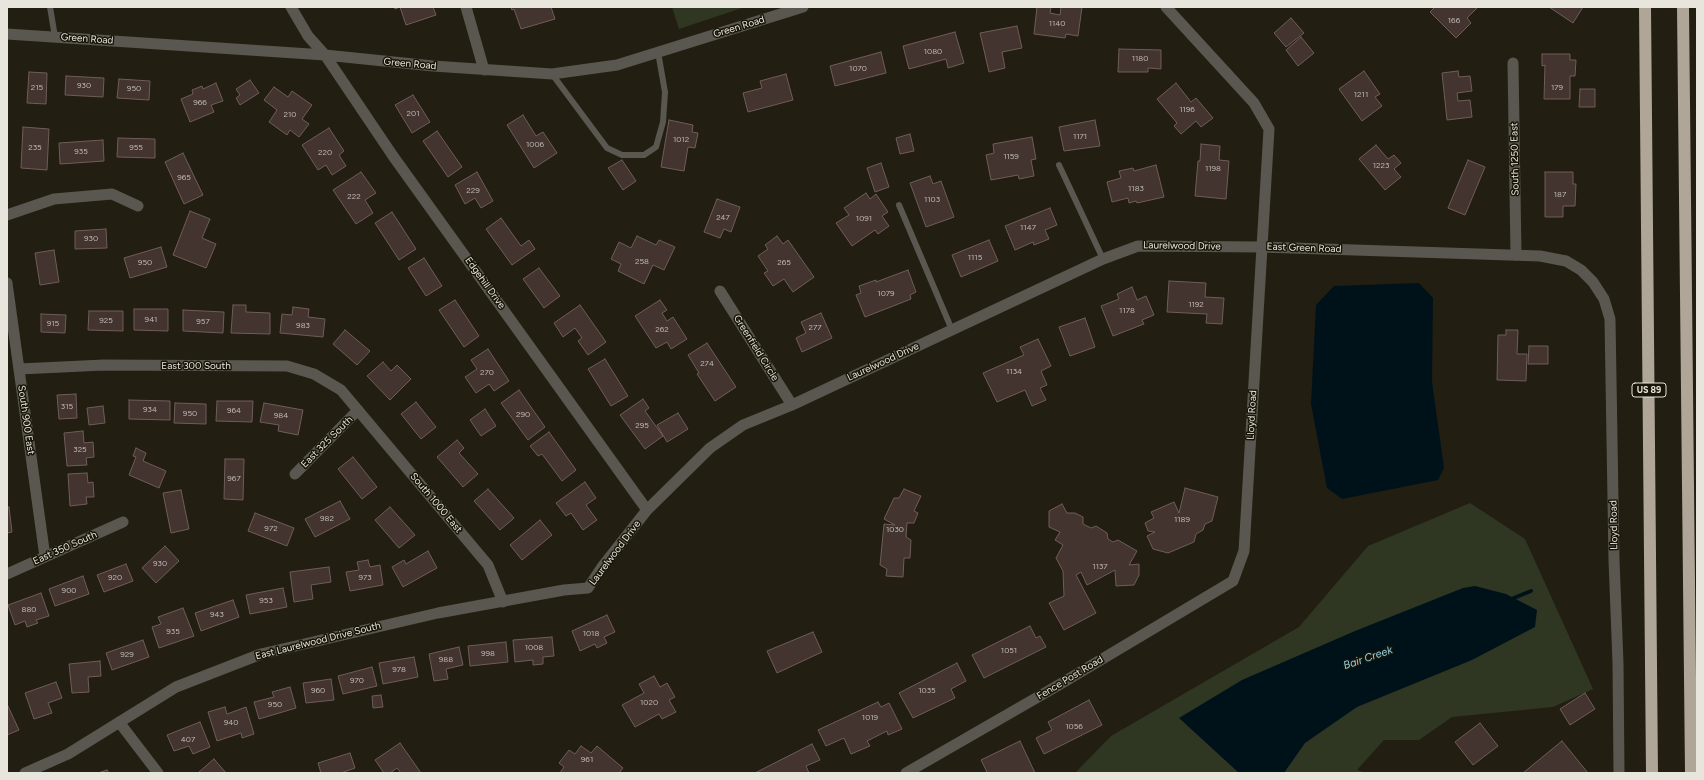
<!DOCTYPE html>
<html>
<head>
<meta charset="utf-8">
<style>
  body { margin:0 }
  #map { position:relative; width:1704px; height:780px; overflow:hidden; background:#221e11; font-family:Figtree,sans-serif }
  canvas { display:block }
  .frame { position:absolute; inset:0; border:8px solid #e7e5dc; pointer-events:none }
</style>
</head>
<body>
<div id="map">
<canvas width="1704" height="780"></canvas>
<div class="frame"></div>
</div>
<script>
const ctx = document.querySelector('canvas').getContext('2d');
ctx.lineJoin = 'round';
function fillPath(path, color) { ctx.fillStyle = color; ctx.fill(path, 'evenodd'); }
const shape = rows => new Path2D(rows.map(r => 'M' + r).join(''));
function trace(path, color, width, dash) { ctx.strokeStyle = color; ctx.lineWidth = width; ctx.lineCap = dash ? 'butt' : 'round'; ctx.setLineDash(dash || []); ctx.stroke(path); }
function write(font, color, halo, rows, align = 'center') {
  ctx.font = font + ' Figtree,sans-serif'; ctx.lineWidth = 3; ctx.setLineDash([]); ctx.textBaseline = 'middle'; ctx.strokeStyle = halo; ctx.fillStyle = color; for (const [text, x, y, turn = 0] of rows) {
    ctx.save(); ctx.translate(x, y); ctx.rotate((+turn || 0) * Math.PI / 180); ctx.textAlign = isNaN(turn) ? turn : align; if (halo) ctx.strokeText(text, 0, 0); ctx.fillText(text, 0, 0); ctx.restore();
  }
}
const green = shape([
  [672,7,745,7,679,29],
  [1470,503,1525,539,1593,689,1553,707,1452,717,1419,740,1384,740,1357,770,1367,773,1075,773,1111,736,1299,627,1368,546]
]);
const water = shape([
  [1419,283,1433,298,1432,382,1444,468,1438,480,1342,499,1327,488,1311,404,1316,305,1334,286],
  [1475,586,1506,594,1537,610,1535,627,1472,660,1357,707,1305,743,1284,773,1239,773,1179,718,1242,680,1355,631,1463,588]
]);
const stream = shape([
  [1509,600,1531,591]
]);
const building = shape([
  [394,7,433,7,436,15,406,25,400,7,395,9,394,7],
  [511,7,551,7,555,19,521,29,514,9,512,10,511,7],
  [1037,7,1051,7,1050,13,1060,15,1061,7,1082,7,1078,36,1066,34,1065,38,1034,34,1037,7],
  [1435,7,1478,7,1467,18,1471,23,1456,38,1430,12,1435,7],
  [1549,7,1583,7,1573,23,1549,7],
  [1291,18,1304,33,1286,47,1274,33,1291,18],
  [1017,26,1022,48,1002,52,1005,68,989,72,980,33,1017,26],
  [955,32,964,63,948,68,946,59,909,69,903,46,955,32],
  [1301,37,1314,53,1298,66,1286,50,1301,37],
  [1119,49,1161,50,1161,69,1148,68,1148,72,1118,72,1119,49],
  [881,52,886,73,835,86,830,66,881,52],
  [1542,54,1570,54,1570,60,1576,60,1575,76,1570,76,1570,99,1544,99,1545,65,1542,66,1542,54],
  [1364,71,1380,94,1375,97,1382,106,1362,121,1339,89,1364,71],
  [1458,71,1459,77,1470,76,1472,91,1457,93,1458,101,1470,100,1472,117,1447,120,1442,73,1458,71],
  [29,72,47,73,46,104,27,103,29,72],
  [786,74,793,100,748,112,743,93,762,88,760,81,786,74],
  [66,76,104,78,103,97,65,95,66,76],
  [119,79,150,81,149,100,117,98,119,79],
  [250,80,259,93,240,105,236,98,240,95,236,89,250,80],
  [216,83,223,101,211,105,214,112,190,122,181,99,193,94,192,90,202,86,203,89,216,83],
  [1176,83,1191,102,1196,98,1213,118,1201,127,1196,121,1181,134,1174,126,1177,123,1157,99,1176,83],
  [274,87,288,97,292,91,312,105,302,119,309,124,299,137,290,130,287,135,269,122,277,110,264,100,274,87],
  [1580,89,1595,89,1595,107,1579,107,1580,89],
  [413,95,430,122,412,133,395,105,413,95],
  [523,115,536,136,543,132,557,153,534,168,507,125,523,115],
  [669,120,693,125,692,132,698,133,695,148,688,147,684,171,661,167,669,120],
  [1095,120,1100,146,1064,151,1059,127,1095,120],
  [23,127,49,129,47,170,21,168,23,127],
  [329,128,344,151,339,155,346,166,332,175,326,165,318,170,302,145,329,128],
  [437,131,462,167,448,177,423,141,437,131],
  [910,134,914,151,900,154,896,138,910,134],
  [1032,137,1036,159,1031,160,1034,176,1019,179,1018,175,991,180,986,155,994,153,993,144,1032,137],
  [118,138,155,139,155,158,117,157,118,138],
  [103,140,104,161,60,164,59,143,103,140],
  [1201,144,1220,146,1219,160,1229,161,1226,199,1195,196,1198,161,1200,161,1201,144],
  [1376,145,1388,159,1394,155,1401,163,1394,169,1401,177,1385,190,1359,159,1376,145],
  [183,153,203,195,184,204,165,162,183,153],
  [622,160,636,181,623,190,608,168,622,160],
  [1468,160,1485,167,1465,215,1448,208,1468,160],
  [881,163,889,187,875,192,867,168,881,163],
  [1156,165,1164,197,1137,203,1136,201,1129,203,1128,198,1112,202,1107,182,1121,178,1119,171,1133,168,1134,171,1156,165],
  [361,172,376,193,365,200,373,213,356,224,333,190,361,172],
  [477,172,493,201,481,208,475,198,465,204,455,185,477,172],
  [1545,172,1573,172,1573,184,1576,184,1575,206,1563,206,1563,217,1545,217,1545,172],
  [930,176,933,184,941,181,954,217,926,227,910,183,930,176],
  [866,193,870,199,876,194,888,212,882,216,889,226,878,234,875,230,852,246,836,223,849,215,844,208,866,193],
  [717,199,740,207,731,232,724,229,720,238,704,232,717,199],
  [1050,208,1057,225,1045,230,1049,239,1034,245,1033,242,1015,250,1005,226,1050,208],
  [190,211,210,219,202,238,216,244,206,268,173,255,190,211],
  [392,212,416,249,399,260,375,223,392,212],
  [501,218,521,246,529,240,535,249,512,265,486,229,501,218],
  [106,229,107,248,75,249,75,231,106,229],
  [637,236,656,245,659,240,675,247,664,270,653,265,644,284,618,271,621,264,611,259,619,242,631,248,637,236],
  [777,236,783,244,788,240,814,277,793,292,784,279,773,286,764,273,768,271,758,256,768,249,765,245,777,236],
  [989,240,998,261,961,277,952,255,989,240],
  [161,247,167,267,130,278,124,258,161,247],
  [54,250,59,282,40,285,35,253,54,250],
  [424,258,442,286,426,296,408,268,424,258],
  [539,268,560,296,544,308,523,279,539,268],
  [908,270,916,292,910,295,911,299,865,317,856,295,861,293,859,286,876,280,876,282,908,270],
  [1169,281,1206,283,1205,297,1224,298,1222,324,1206,323,1207,314,1167,312,1169,281],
  [1132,287,1137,300,1146,296,1154,315,1142,320,1144,324,1113,336,1101,306,1119,299,1117,294,1132,287],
  [455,300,479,336,464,347,439,310,455,300],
  [660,300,667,310,662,313,667,321,673,317,687,339,671,349,667,342,656,348,635,316,660,300],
  [233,305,246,305,246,312,270,313,270,334,231,333,233,305],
  [580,305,606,342,588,355,578,341,582,338,575,328,563,337,554,323,580,305],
  [293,307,309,309,308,317,325,319,323,337,280,333,282,314,292,315,293,307],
  [134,309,168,309,168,331,134,330,134,309],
  [183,310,224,312,223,333,183,331,183,310],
  [89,311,123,311,123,331,88,330,89,311],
  [821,313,832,338,802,352,796,338,806,333,801,322,821,313],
  [41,314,66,315,65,333,41,332,41,314],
  [1085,318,1095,347,1070,356,1059,327,1085,318],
  [345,330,370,351,357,365,333,344,345,330],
  [1506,330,1518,330,1517,354,1527,354,1526,381,1497,380,1498,335,1506,335,1506,330],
  [1038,339,1051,366,1041,371,1047,385,1040,388,1046,400,1032,406,1025,390,997,402,983,373,1024,355,1020,347,1038,339],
  [707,343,736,387,715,401,697,374,699,373,688,355,707,343],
  [1529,346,1548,346,1548,364,1528,364,1529,346],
  [488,349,509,381,494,391,489,384,476,393,465,377,477,369,471,360,488,349],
  [605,359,628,396,611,406,588,369,605,359],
  [383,362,391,371,397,365,411,379,390,400,367,376,383,362],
  [519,390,545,427,528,440,501,403,519,390],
  [76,394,77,418,59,419,57,395,76,394],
  [643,399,649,408,645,411,663,436,645,449,620,415,643,399],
  [129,400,170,401,170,420,129,419,129,400],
  [217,401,253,401,252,422,216,421,217,401],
  [416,402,436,427,421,439,401,414,416,402],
  [175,403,206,404,206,424,174,423,175,403],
  [264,403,303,410,298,435,278,431,279,425,260,422,264,403],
  [103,406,105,423,89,425,87,408,103,406],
  [485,409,496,426,481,436,470,420,485,409],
  [678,413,688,429,667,442,657,425,678,413],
  [83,431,84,443,93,442,94,457,86,458,87,465,67,466,64,433,83,431],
  [549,432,576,470,562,481,542,454,538,456,530,446,549,432],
  [457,440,464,448,459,453,478,474,463,487,437,457,457,440],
  [136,448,146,453,143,461,166,471,159,488,129,475,136,457,133,456,136,448],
  [353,457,377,487,362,499,338,469,353,457],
  [225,459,244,459,243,500,224,499,225,459],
  [87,473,88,483,93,482,94,497,86,497,87,504,70,506,68,474,87,473],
  [585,482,596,498,586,505,597,520,583,530,571,513,566,516,556,503,585,482],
  [1185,488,1218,497,1212,521,1205,524,1203,530,1196,534,1194,542,1168,553,1153,549,1147,536,1155,532,1148,531,1145,523,1154,518,1151,512,1174,502,1179,513,1185,488],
  [488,489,514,518,500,530,474,501,488,489],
  [904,489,921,496,914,511,918,513,914,523,907,523,906,537,911,540,910,558,904,558,903,577,886,576,887,569,880,565,884,524,895,525,884,519,894,498,899,498,904,489],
  [181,490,189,529,171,533,163,493,181,490],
  [340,501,350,519,315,537,305,519,340,501],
  [1062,504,1067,513,1075,513,1083,517,1083,524,1091,528,1096,526,1107,533,1108,539,1113,542,1118,540,1137,551,1129,565,1139,564,1139,575,1134,585,1116,586,1115,570,1087,585,1081,572,1076,575,1096,613,1064,630,1049,603,1064,596,1063,571,1056,558,1063,545,1055,540,1060,532,1049,527,1049,511,1062,504],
  [9,507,12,532,7,533,7,508,9,507],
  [390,507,415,535,399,548,375,520,390,507],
  [255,513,294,528,287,546,248,531,255,513],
  [540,520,552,535,522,560,510,545,540,520],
  [165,546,179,561,156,583,142,568,165,546],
  [428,551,437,568,403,587,392,567,404,560,406,564,428,551],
  [368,560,370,567,380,565,383,585,350,591,346,572,359,570,357,562,368,560],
  [126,564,133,581,104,592,97,575,126,564],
  [329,567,331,582,311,585,313,599,294,602,290,572,329,567],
  [83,576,89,594,55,606,49,589,83,576],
  [283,588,287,607,250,614,246,595,283,588],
  [41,593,49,616,36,620,38,623,27,627,25,621,15,625,8,605,41,593],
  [233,600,239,617,201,631,195,613,233,600],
  [183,608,194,636,159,648,152,627,161,624,158,617,183,608],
  [607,615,615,632,604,637,607,643,597,648,595,644,580,651,572,631,607,615],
  [1030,626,1036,638,1040,636,1046,647,984,678,972,655,1030,626],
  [813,632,822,652,777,673,767,651,813,632],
  [552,637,554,656,543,657,543,664,533,665,533,660,515,662,513,640,552,637],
  [143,640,149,657,112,670,106,653,143,640],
  [506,642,508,662,470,666,468,646,506,642],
  [459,647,463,665,446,669,448,679,434,681,429,654,459,647],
  [414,657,418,677,383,684,379,663,414,657],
  [100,661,101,676,88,677,89,692,72,693,69,664,100,661],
  [957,663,966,681,951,689,955,698,913,718,899,693,957,663],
  [372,667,377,686,343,694,338,676,372,667],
  [654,676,660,687,667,683,675,697,669,700,676,712,662,719,659,714,635,727,622,705,644,693,639,684,654,676],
  [331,679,334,700,306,703,303,683,331,679],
  [56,682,62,698,48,703,52,713,34,719,25,693,56,682],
  [290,687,296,708,259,719,254,702,274,697,272,692,290,687],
  [1585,693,1595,709,1570,725,1560,709,1585,693],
  [381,695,383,707,373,708,372,696,381,695],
  [1089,700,1102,725,1044,754,1036,738,1052,730,1048,722,1089,700],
  [878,702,881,707,889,703,902,729,888,735,887,731,867,741,870,746,851,754,844,738,826,746,818,730,878,702],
  [7,704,19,730,7,735,7,704],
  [225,707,227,714,246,707,254,734,242,738,241,733,217,741,208,712,225,707],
  [200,722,210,747,193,754,189,746,174,751,167,735,200,722],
  [1480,723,1498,746,1473,765,1455,742,1480,723],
  [1020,741,1035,773,985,773,987,772,981,760,1020,741],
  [1562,741,1588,773,1523,773,1562,741],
  [400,743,421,773,401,773,397,768,390,773,384,773,375,760,400,743],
  [812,744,820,760,806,766,809,773,755,773,812,744],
  [581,746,591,753,597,746,623,768,619,773,560,773,564,767,559,763,569,750,575,754,581,746],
  [350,753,355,768,341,773,321,773,318,763,350,753],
  [214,759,226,773,200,773,199,772,214,759],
  [107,770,109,773,98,773,107,770]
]);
const service = shape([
  [50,7,55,37],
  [552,74,607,148,622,155,644,155,656,147,663,122,665,92,658,52],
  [1059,165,1103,259],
  [899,205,952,330]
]);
const minor = shape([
  [291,7,308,36,325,55,393,156,647,510],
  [466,7,484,70],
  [7,34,325,55,433,66,552,74,617,65,803,7],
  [1513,63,1516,255],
  [7,215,54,199,112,194,138,206],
  [7,283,45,557],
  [720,291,792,405],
  [19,369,104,365,287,366,314,374,341,390,488,565,503,602],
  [295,474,358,410],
  [7,574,123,522],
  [119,722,158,773],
  [25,773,68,754,176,687,261,654,438,613,564,590,588,588,602,567,647,510,710,448,743,425,792,405,1103,259,1138,246,1262,247,1244,551,1233,581,1057,686,906,773]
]);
const tertiary = shape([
  [1166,7,1254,103,1269,129,1262,247,1540,256,1566,261,1581,270,1593,282,1604,299,1610,319,1614,560,1618,663,1619,773]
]);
const motorway = shape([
  [1645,7,1652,773],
  [1683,7,1691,773]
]);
const numberNames = [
  ["166",1454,21],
  ["1140",1057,24],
  ["1080",933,52],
  ["1180",1140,59],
  ["1070",858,69],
  ["930",84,86],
  ["215",37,88],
  ["179",1557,88],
  ["950",134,89],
  ["1211",1361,95],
  ["966",200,103],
  ["1196",1187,110],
  ["201",413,114],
  ["210",290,115],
  ["1171",1080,137],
  ["1012",681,140],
  ["1006",535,145],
  ["235",35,148],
  ["955",136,148],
  ["935",81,152],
  ["220",325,153],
  ["1159",1011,157],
  ["1223",1381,166],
  ["1198",1213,169],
  ["965",184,178],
  ["1183",1136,189],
  ["229",473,191],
  ["187",1560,195],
  ["222",354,197],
  ["1103",932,200],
  ["247",723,218],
  ["1091",864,219],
  ["1147",1028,228],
  ["930",91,239],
  ["1115",975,258],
  ["258",642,262],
  ["950",145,263],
  ["265",784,263],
  ["1079",886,294],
  ["1192",1196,305],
  ["1178",1127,311],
  ["941",151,320],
  ["925",106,321],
  ["957",203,322],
  ["915",53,324],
  ["983",303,326],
  ["277",815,328],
  ["262",662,330],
  ["274",707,364],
  ["1134",1014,372],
  ["270",487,373],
  ["315",67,407],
  ["934",150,410],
  ["964",234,411],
  ["950",190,414],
  ["290",523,415],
  ["984",281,416],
  ["295",642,426],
  ["325",80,450],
  ["967",234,479],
  ["982",327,519],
  ["1189",1182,520],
  ["972",271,529],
  ["1030",895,530],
  ["930",160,564],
  ["1137",1100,567],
  ["920",115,578],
  ["973",365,578],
  ["900",69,591],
  ["953",266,601],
  ["880",29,610],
  ["943",217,615],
  ["935",173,632],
  ["1018",591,634],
  ["1008",534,648],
  ["1051",1009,651],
  ["998",488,654],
  ["929",127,655],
  ["988",446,660],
  ["978",399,670],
  ["970",357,681],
  ["960",318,691],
  ["1035",927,691],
  ["1020",649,703],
  ["950",275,705],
  ["1019",870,718],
  ["940",231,723],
  ["1056",1074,727],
  ["407",188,740],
  ["961",587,760]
];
const shields = [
  [1649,390,34]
];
const shieldNames = [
  ["US 89",1649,390]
];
const streetNames = [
  ["Green Road",739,27,-17],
  ["Green Road",87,39,4],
  ["Green Road",410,64,5],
  ["South 1250 East",1515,159,-91],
  ["Laurelwood Drive",1182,246,1],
  ["East Green Road",1304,248,2],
  ["Edgehill Drive",485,283,54],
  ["Greenfield Circle",756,348,58],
  ["Laurelwood Drive",883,362,-25],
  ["East 300 South",196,366],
  ["Lloyd Road",1252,415,-87],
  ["South 900 East",26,420,82],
  ["East 325 South",327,442,-45],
  ["South 1000 East",436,503,50],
  ["Lloyd Road",1614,525,-91],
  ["East 350 South",65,548,-24],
  ["Laurelwood Drive",615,553,-53],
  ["East Laurelwood Drive South",318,641,-14],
  ["Fence Post Road",1070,678,-31]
];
const waterNames = [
  ["Bair Creek",1368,658,-19]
];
fillPath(green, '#2f3723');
fillPath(water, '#001219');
trace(stream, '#001219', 4);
fillPath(building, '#443430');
trace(building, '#6f5d59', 1);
trace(service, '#5a5750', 6);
trace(minor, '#5a5750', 11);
trace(tertiary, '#5a5750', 11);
trace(motorway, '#afa697', 12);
write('8px', '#beb9b1', null, numberNames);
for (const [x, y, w] of shields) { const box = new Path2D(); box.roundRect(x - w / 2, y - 7, w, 14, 3); ctx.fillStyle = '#181508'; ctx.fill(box); trace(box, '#e7e5dc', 1); }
write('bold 9px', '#e7e5dc', null, shieldNames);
write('10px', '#e7e5dc', '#181508', streetNames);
write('italic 11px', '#8ed2e6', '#181508', waterNames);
</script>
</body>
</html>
